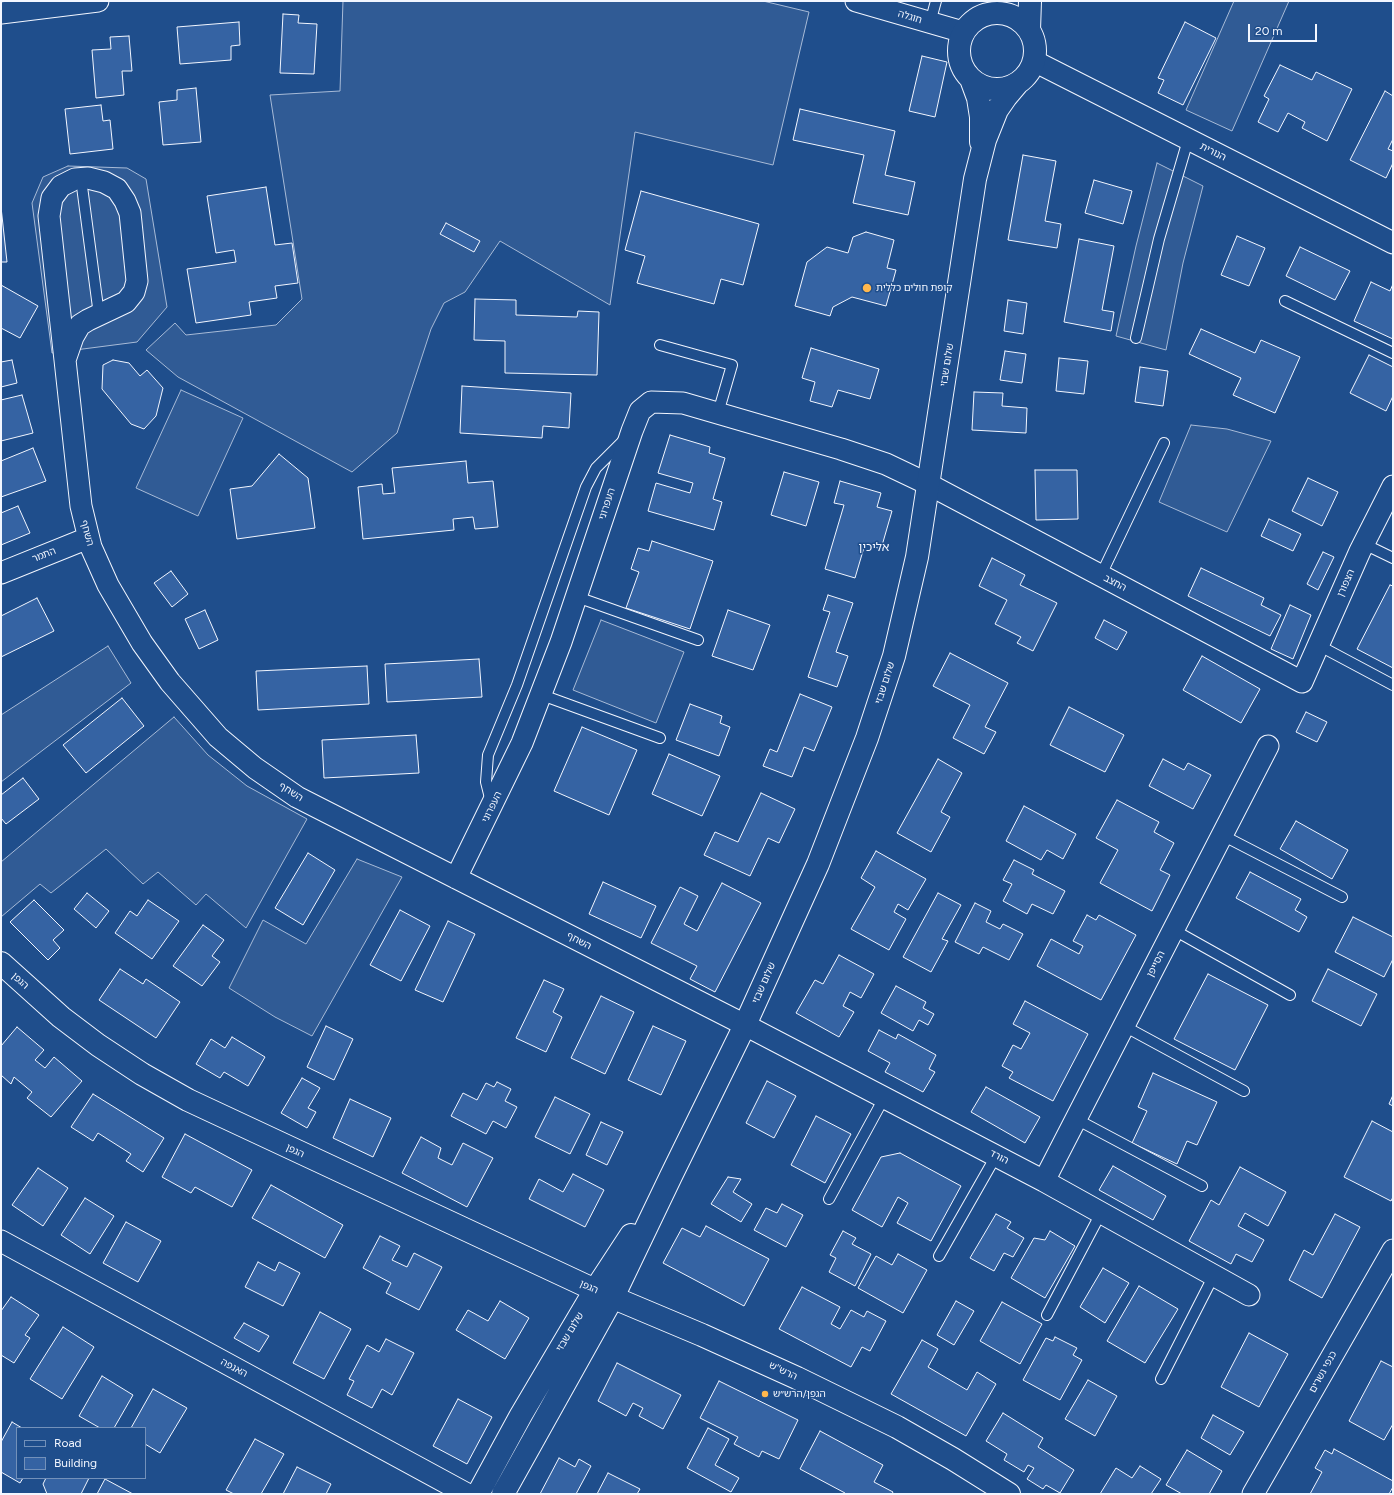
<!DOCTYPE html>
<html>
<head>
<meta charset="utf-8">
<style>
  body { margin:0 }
  #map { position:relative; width:1394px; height:1495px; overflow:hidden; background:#1f4e8c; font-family:Figtree,sans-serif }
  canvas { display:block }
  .frame { position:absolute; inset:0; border:2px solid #f2f6ff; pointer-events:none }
  .legend { position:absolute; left:16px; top:1427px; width:130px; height:52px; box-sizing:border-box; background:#1f4e8c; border:1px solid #7391ba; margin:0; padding:5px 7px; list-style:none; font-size:12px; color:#f2f6ff }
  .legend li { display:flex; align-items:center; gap:8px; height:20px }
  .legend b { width:20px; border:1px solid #7391ba }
  .scale { position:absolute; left:1248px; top:24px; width:69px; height:18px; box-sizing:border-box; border:2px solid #f2f6ff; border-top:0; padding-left:5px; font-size:12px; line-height:14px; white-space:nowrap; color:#f2f6ff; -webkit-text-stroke:3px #1f4e8c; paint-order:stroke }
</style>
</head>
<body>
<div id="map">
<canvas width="1394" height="1495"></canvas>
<div class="frame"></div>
<ul class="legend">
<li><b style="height:5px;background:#1f4e8c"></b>Road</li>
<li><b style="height:11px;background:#3563a3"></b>Building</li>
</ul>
<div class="scale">20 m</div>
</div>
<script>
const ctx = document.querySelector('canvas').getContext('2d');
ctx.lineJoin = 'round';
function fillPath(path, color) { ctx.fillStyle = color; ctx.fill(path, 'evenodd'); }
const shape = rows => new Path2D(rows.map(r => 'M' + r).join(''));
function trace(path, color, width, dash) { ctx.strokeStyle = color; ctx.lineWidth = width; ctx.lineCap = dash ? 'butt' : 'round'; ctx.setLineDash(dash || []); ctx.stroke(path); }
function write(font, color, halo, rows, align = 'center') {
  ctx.font = font + ' Figtree,"Noto Sans Hebrew",sans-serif'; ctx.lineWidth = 3; ctx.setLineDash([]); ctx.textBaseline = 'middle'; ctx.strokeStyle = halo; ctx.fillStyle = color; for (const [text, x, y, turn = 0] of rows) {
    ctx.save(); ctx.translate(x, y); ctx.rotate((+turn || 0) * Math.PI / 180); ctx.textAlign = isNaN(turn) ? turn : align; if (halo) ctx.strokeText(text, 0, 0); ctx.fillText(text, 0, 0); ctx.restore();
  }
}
const built = shape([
  [343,1,763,1,809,12,773,165,635,132,610,305,500,241,465,292,444,303,431,329,397,433,352,472,178,377,146,350,175,323,186,335,276,325,302,299,270,95,340,91,343,1],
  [1234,1,1289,1,1232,131,1186,110,1234,1],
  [1157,163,1203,186,1183,263,1166,350,1116,336,1136,246,1157,163],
  [68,166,127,168,146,179,167,307,137,342,52,353,32,203,43,177,68,166],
  [181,390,243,418,198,516,136,488,181,390],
  [1191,425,1227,429,1271,441,1227,532,1159,502,1191,425],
  [601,620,684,652,656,723,573,690,601,620],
  [108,646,131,683,1,782,1,715,108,646],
  [174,717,208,755,247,786,307,819,246,928,206,894,196,905,158,872,143,884,106,849,51,893,40,884,1,917,1,862,174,717],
  [357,859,402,877,312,1036,275,1017,229,988,263,920,306,944,357,859]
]);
const building = shape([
  [283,14,299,15,298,23,317,24,314,74,280,73,283,14],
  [239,22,240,45,231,46,231,60,180,64,177,27,239,22],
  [1185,22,1216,38,1183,105,1158,93,1164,80,1158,78,1185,22],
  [129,36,132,71,122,71,124,95,96,98,92,50,111,49,110,37,129,36],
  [922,56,947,62,935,117,909,111,922,56],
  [1280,65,1312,80,1316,72,1352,89,1327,141,1302,128,1305,122,1288,113,1278,132,1258,122,1269,99,1264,96,1280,65],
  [196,88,201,142,163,145,159,102,177,100,177,90,196,88],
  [1385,91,1393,96,1393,139,1388,149,1393,151,1393,163,1386,178,1350,160,1385,91],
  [101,105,103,121,110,120,113,149,70,154,65,109,101,105],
  [800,109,895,131,885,175,915,182,908,215,853,203,864,155,793,140,800,109],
  [1023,155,1056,161,1045,221,1061,224,1057,248,1008,240,1023,155],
  [1094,180,1132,191,1123,224,1085,213,1094,180],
  [266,187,275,245,292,243,298,283,275,286,277,298,249,302,251,315,196,323,187,269,236,262,234,250,216,253,207,196,266,187],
  [641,191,759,224,743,285,721,279,714,304,637,283,645,256,625,250,641,191],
  [1,207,7,262,1,262,1,207],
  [446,223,480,241,474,252,440,234,446,223],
  [866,232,894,240,887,268,896,270,886,306,852,297,833,307,830,316,795,306,807,262,827,247,848,253,853,237,866,232],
  [1237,236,1265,248,1249,286,1221,275,1237,236],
  [1079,239,1114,246,1102,310,1114,312,1111,331,1064,322,1079,239],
  [1300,247,1350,271,1335,300,1286,276,1300,247],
  [1371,282,1390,291,1393,284,1393,339,1354,321,1371,282],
  [1,285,38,306,20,338,1,328,1,285],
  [475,299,516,300,516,315,577,317,578,311,599,312,597,375,505,373,505,341,474,340,475,299],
  [1008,300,1027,303,1023,334,1004,331,1008,300],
  [1201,329,1255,353,1261,340,1300,357,1275,413,1233,395,1241,378,1189,354,1201,329],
  [811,348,879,369,870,399,838,390,832,407,810,401,815,382,802,378,811,348],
  [1005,351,1026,354,1022,383,1000,380,1005,351],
  [1369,355,1393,367,1393,396,1386,411,1350,393,1369,355],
  [1059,358,1088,361,1084,394,1056,391,1059,358],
  [12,360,17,383,1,387,1,362,12,360],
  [113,360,129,363,140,376,147,370,163,388,156,416,144,429,131,424,102,389,103,365,113,360],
  [1140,367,1168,371,1163,406,1135,402,1140,367],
  [462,386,571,393,569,428,543,426,542,438,460,433,462,386],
  [974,392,1003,393,1002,406,1027,408,1026,433,972,430,974,392],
  [22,395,33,433,1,441,1,400,22,395],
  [670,435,710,447,709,453,725,458,713,499,722,502,714,530,648,511,656,483,690,493,693,483,658,473,670,435],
  [33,448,46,481,1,497,1,461,33,448],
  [279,454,308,478,315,528,237,539,230,489,252,486,279,454],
  [466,461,468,483,493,481,498,527,475,529,473,517,453,519,454,530,363,539,358,487,382,484,383,494,395,493,392,468,466,461],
  [1035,470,1077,470,1078,519,1036,520,1035,470],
  [784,472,819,482,806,526,771,515,784,472],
  [1308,478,1338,492,1322,526,1292,511,1308,478],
  [840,481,881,493,877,507,892,511,881,549,865,544,855,578,825,569,844,505,834,503,840,481],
  [18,506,30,533,1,545,1,513,18,506],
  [1269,519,1301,534,1293,551,1261,536,1269,519],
  [652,541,713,561,690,629,626,608,639,572,631,569,638,548,649,551,652,541],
  [1323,552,1334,557,1318,590,1307,584,1323,552],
  [992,558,1025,575,1020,585,1057,603,1033,651,1017,643,1021,637,995,624,1007,600,979,586,992,558],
  [1201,568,1264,598,1261,605,1281,615,1270,636,1188,596,1201,568],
  [171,571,188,594,172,607,154,583,171,571],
  [1390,585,1393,586,1393,668,1357,649,1390,585],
  [828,595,853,603,836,652,848,656,837,687,808,677,830,612,823,610,828,595],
  [37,598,54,631,1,657,1,616,37,598],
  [1290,605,1311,615,1293,659,1271,649,1290,605],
  [205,610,218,640,199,649,185,619,205,610],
  [728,610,770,625,753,670,712,656,728,610],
  [1104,620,1127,632,1117,650,1095,638,1104,620],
  [950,653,1008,683,985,727,996,732,984,754,953,738,970,705,933,686,950,653],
  [1202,656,1260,689,1241,723,1183,690,1202,656],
  [479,659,482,697,387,702,385,664,479,659],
  [367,666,369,704,258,710,256,671,367,666],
  [800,694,832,707,814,751,804,747,792,777,763,766,770,749,777,752,800,694],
  [122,698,144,726,86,773,63,745,122,698],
  [690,704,722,716,720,723,730,727,719,756,676,740,690,704],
  [1069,707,1124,735,1105,772,1050,745,1069,707],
  [1306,712,1327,722,1317,742,1296,732,1306,712],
  [582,727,637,750,609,815,554,791,582,727],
  [416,735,419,773,324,778,322,740,416,735],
  [669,754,720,776,702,816,652,794,669,754],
  [938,759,962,773,941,812,950,817,931,852,897,833,938,759],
  [1163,759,1184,770,1188,763,1211,775,1193,809,1149,786,1163,759],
  [23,778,39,799,6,824,1,818,1,795,23,778],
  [761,793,795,809,779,843,768,838,750,876,704,855,715,832,738,842,761,793],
  [1117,800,1159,822,1154,832,1174,843,1160,870,1170,875,1152,911,1100,883,1118,850,1096,838,1117,800],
  [1024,806,1076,834,1063,859,1047,850,1041,860,1006,841,1024,806],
  [1296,821,1348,850,1332,879,1280,849,1296,821],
  [876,851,926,879,908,910,898,904,894,912,906,919,889,950,851,929,875,887,861,878,876,851],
  [308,853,335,870,303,925,275,908,308,853],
  [1014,860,1034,870,1032,874,1065,891,1053,914,1032,904,1027,914,1003,901,1012,884,1003,880,1014,860],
  [1250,872,1301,899,1295,910,1307,917,1299,932,1236,898,1250,872],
  [603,882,656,906,641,938,589,914,603,882],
  [722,883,761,903,715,992,690,979,697,966,651,943,680,887,698,896,684,924,697,931,722,883],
  [87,893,109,911,96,928,74,909,87,893],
  [938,893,961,905,942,939,948,941,931,972,903,957,938,893],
  [34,900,64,930,53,940,60,948,48,960,10,922,34,900],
  [148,900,179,921,152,959,115,933,130,911,137,916,148,900],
  [975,903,991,911,986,922,1000,929,1003,924,1023,934,1009,960,983,947,979,954,955,942,975,903],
  [400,910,430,926,401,981,370,965,400,910],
  [1087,915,1096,920,1099,915,1136,935,1101,1000,1037,966,1051,939,1079,954,1083,946,1073,941,1087,915],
  [1353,917,1393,937,1393,959,1384,977,1335,952,1353,917],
  [448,921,475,934,443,1002,415,990,448,921],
  [203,925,224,940,212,956,220,962,202,986,173,966,203,925],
  [839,955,874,974,861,998,850,992,843,1006,854,1012,839,1037,796,1013,815,980,823,984,839,955],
  [120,969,143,984,146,979,180,1002,156,1038,99,1000,120,969],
  [1328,969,1377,994,1361,1026,1312,1001,1328,969],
  [1208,974,1268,1005,1235,1070,1174,1039,1208,974],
  [544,980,564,989,553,1012,562,1017,546,1052,516,1038,544,980],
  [896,986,926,1002,923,1008,934,1014,928,1025,919,1020,913,1031,881,1013,896,986],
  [601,996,634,1012,605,1074,571,1058,601,996],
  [1025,1001,1088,1034,1053,1101,1009,1078,1013,1072,1002,1066,1013,1045,1021,1049,1030,1033,1013,1024,1025,1001],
  [326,1026,353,1039,334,1080,307,1067,326,1026],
  [653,1026,686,1041,661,1095,628,1080,653,1026],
  [17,1027,44,1050,35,1060,45,1068,54,1057,82,1081,51,1117,27,1098,32,1092,14,1077,11,1084,1,1075,1,1046,17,1027],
  [879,1030,896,1039,898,1034,936,1055,929,1069,935,1072,923,1092,885,1072,890,1063,868,1051,879,1030],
  [232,1037,265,1057,248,1086,224,1072,220,1078,196,1064,211,1039,225,1048,232,1037],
  [1153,1073,1217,1102,1197,1145,1187,1141,1177,1164,1132,1143,1147,1111,1138,1107,1153,1073],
  [302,1078,320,1088,308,1108,316,1112,307,1128,281,1113,302,1078],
  [767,1081,796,1096,774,1138,746,1123,767,1081],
  [497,1082,511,1089,505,1101,517,1107,506,1128,493,1121,486,1134,451,1116,463,1093,477,1100,486,1083,494,1087,497,1082],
  [986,1087,1040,1117,1025,1143,971,1112,986,1087],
  [93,1094,164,1138,143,1172,126,1161,131,1154,98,1133,93,1141,71,1127,93,1094],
  [1393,1095,1393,1106,1389,1104,1393,1095],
  [555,1097,590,1114,570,1154,535,1137,555,1097],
  [350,1099,391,1118,373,1157,333,1138,350,1099],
  [816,1116,851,1134,825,1183,791,1165,816,1116],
  [1372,1121,1393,1132,1393,1197,1391,1201,1344,1177,1372,1121],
  [601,1122,623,1132,607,1165,586,1155,601,1122],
  [185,1134,252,1170,232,1207,195,1187,191,1193,162,1177,185,1134],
  [421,1137,441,1148,438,1158,452,1165,463,1143,493,1158,467,1207,402,1173,421,1137],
  [900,1153,961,1186,931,1241,897,1223,908,1203,898,1197,882,1227,852,1210,881,1157,900,1153],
  [1113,1166,1166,1196,1153,1220,1099,1190,1113,1166],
  [1240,1167,1286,1192,1268,1226,1245,1213,1238,1226,1264,1240,1252,1262,1236,1254,1231,1264,1189,1241,1211,1200,1219,1205,1240,1167],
  [38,1168,68,1188,43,1226,12,1205,38,1168],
  [573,1174,604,1190,585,1227,529,1199,539,1179,563,1192,573,1174],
  [728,1177,741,1179,733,1192,752,1204,741,1222,711,1204,728,1177],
  [271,1185,343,1225,325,1258,252,1218,271,1185],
  [85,1198,114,1216,90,1254,61,1235,85,1198],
  [782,1204,803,1215,786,1247,754,1230,766,1208,777,1213,782,1204],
  [996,1214,1011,1222,1007,1228,1024,1238,1013,1257,1004,1253,994,1271,970,1258,996,1214],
  [1335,1214,1360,1227,1322,1298,1289,1280,1304,1250,1313,1255,1335,1214],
  [126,1222,161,1241,138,1282,103,1263,126,1222],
  [706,1226,769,1259,744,1306,663,1263,682,1228,700,1237,706,1226],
  [843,1231,856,1238,852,1244,871,1254,855,1286,829,1272,836,1258,830,1255,843,1231],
  [1050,1231,1075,1246,1045,1298,1011,1278,1034,1238,1045,1240,1050,1231],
  [380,1236,400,1246,392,1260,407,1267,414,1253,442,1267,419,1310,386,1293,391,1283,363,1268,380,1236],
  [898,1254,927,1270,903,1313,858,1288,876,1256,892,1265,898,1254],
  [258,1262,275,1271,279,1262,300,1273,283,1306,245,1287,258,1262],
  [1103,1268,1129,1283,1105,1323,1080,1307,1103,1268],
  [1139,1286,1178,1309,1145,1363,1107,1341,1139,1286],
  [802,1287,840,1307,831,1324,840,1329,851,1310,864,1317,867,1311,886,1321,870,1351,862,1347,851,1367,779,1329,802,1287],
  [11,1297,39,1315,25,1335,30,1338,14,1363,1,1355,1,1311,11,1297],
  [500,1301,529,1318,505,1359,456,1330,468,1310,488,1321,500,1301],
  [956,1301,974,1311,954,1345,937,1335,956,1301],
  [1002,1302,1042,1324,1020,1364,980,1341,1002,1302],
  [320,1312,351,1329,324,1379,293,1363,320,1312],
  [244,1323,269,1336,259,1352,234,1338,244,1323],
  [63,1327,94,1347,62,1399,30,1379,63,1327],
  [1249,1333,1288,1354,1259,1407,1221,1387,1249,1333],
  [1055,1337,1077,1348,1073,1355,1082,1360,1060,1400,1023,1380,1046,1338,1053,1341,1055,1337],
  [386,1339,414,1353,392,1395,382,1389,372,1408,347,1395,354,1381,349,1379,367,1345,379,1352,386,1339],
  [922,1340,938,1349,928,1367,967,1390,977,1372,996,1384,966,1436,891,1394,922,1340],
  [1381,1361,1393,1367,1393,1424,1384,1440,1349,1421,1381,1361],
  [617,1363,681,1395,663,1429,639,1416,643,1408,633,1403,626,1416,598,1401,617,1363],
  [102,1376,133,1395,114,1428,100,1428,79,1416,102,1376],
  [1088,1380,1117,1396,1095,1436,1065,1419,1088,1380],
  [719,1381,798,1420,779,1459,762,1451,759,1457,734,1444,738,1437,700,1418,719,1381],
  [153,1389,187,1408,160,1453,145,1444,145,1428,131,1428,153,1389],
  [458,1399,492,1417,467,1464,433,1446,458,1399],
  [1003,1413,1043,1438,1038,1447,1074,1470,1060,1493,1046,1485,1043,1489,1027,1479,1034,1468,1028,1465,1024,1472,1004,1460,1007,1454,986,1441,1003,1413],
  [1213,1415,1244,1432,1230,1455,1201,1438,1213,1415],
  [12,1422,22,1428,17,1428,17,1478,23,1478,20,1483,1,1472,1,1442,12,1422],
  [708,1428,729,1439,715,1465,739,1478,731,1492,687,1468,708,1428],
  [820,1431,883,1465,874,1482,893,1492,892,1494,845,1494,845,1493,800,1469,820,1431],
  [255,1439,284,1454,261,1494,234,1494,226,1490,255,1439],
  [1334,1449,1393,1481,1393,1487,1389,1494,1310,1494,1322,1472,1315,1468,1325,1450,1332,1454,1334,1449],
  [1187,1450,1222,1471,1209,1494,1182,1494,1166,1485,1187,1450],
  [559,1458,575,1467,579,1459,591,1466,576,1494,540,1494,559,1458],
  [1140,1466,1161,1479,1151,1494,1100,1494,1116,1468,1132,1478,1140,1466],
  [297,1467,331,1484,326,1494,283,1494,297,1467],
  [608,1473,640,1489,637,1494,597,1494,608,1473],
  [46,1478,89,1478,81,1494,47,1494,43,1484,46,1478],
  [105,1479,133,1494,97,1494,105,1479]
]);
const service = shape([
  [930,23,936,1],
  [81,179,99,315],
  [1285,301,1393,353],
  [1136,338,1159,239,1188,140],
  [660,345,732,365,718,413],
  [1364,544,1393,558],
  [1101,575,1164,443],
  [577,597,698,640],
  [1318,645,1393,685],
  [542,695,660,738],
  [491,802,486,782,488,755,517,685,586,487,596,468,624,440],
  [1222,835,1342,897],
  [1174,930,1290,995],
  [1124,1026,1244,1091],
  [1076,1119,1202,1186],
  [829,1199,884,1098],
  [939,1256,996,1156],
  [1047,1315,1101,1213],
  [1161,1379,1214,1275]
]);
const minor = shape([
  [856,1,963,32],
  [1,13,98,1],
  [1034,61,1393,243],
  [65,360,73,337,80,325,88,320,126,302,134,292,137,281,130,213,125,201,117,189,104,182,88,178,75,179,61,186,52,198,49,216,65,360,81,506,91,547,108,585,142,643,170,682,218,737,255,768,297,797,745,1025,1044,1181,1249,1295],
  [1,573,88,538],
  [456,878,522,743,561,642,632,431,640,411,651,402,683,403,841,449,886,464,928,484,1302,682,1360,551,1393,486],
  [1044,1181,1268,746],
  [1,1241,467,1494],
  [1253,1494,1393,1250]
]);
const tertiary = shape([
  '959 51a38 38 0 1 1 76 0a38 38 0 1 1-76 0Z',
  [1029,30,1030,1],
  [971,79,978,98,981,117,981,142],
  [1,963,61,1017,98,1045,142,1074,188,1100,595,1290,702,1335,797,1378,897,1427,953,1459,1009,1494],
  [478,1494,521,1415,560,1349,595,1290,631,1235],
  [503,1494,613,1297,671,1176,745,1025,818,864,867,738,894,656,917,557,975,179,985,140,997,110,1006,97,1017,84]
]);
const markers = [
  [867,288,5,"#ffb74d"],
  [765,1394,4,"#ffb74d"]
];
const streetNames = [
  ["חוגלה",910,17,17],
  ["הנורית",1213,152,27],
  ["שלום שבזי",947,365,-81],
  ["העפרוני",607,504,-72],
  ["השחף",87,533,75],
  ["התמר",44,555,-22],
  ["החצב",1115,583,28],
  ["הצפורן",1346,583,-66],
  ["שלום שבזי",885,683,-72],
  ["השחף",291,792,32],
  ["העפרוני",492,807,-64],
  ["השחף",579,941,27],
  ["הסייפן",1156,964,-63],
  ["הגפן",20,981,42],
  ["שלום שבזי",764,983,-66],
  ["הגפן",295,1151,25],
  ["הורד",999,1157,27],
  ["הגפן",589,1287,24],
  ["שלום שבזי",570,1332,-59],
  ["האנפה",234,1368,28],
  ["הרש''ש",783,1371,25],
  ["כנפי נשרים",1323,1372,-61]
];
const poiNames = [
  ["קופת חולים כללית",876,288],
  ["הגפן/הרש״ש",773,1394]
];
const quarterNames = [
  ["אליכין",874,547]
];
fillPath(built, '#305b95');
trace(built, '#a8bbd7', 1);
fillPath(building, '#3563a3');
trace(building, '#f2f6ff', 1);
trace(service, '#f2f6ff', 12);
trace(minor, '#f2f6ff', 23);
trace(tertiary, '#f2f6ff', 24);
trace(service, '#1f4e8c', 10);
trace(minor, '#1f4e8c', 21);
trace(tertiary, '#1f4e8c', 22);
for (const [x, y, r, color] of markers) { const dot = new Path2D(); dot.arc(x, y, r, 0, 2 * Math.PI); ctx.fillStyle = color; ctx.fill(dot); trace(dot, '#1f4e8c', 1.5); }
write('10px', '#f2f6ff', '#1f4e8c', streetNames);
write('10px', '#f2f6ff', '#1f4e8c', poiNames, 'left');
write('12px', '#f2f6ff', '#1f4e8c', quarterNames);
</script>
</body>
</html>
